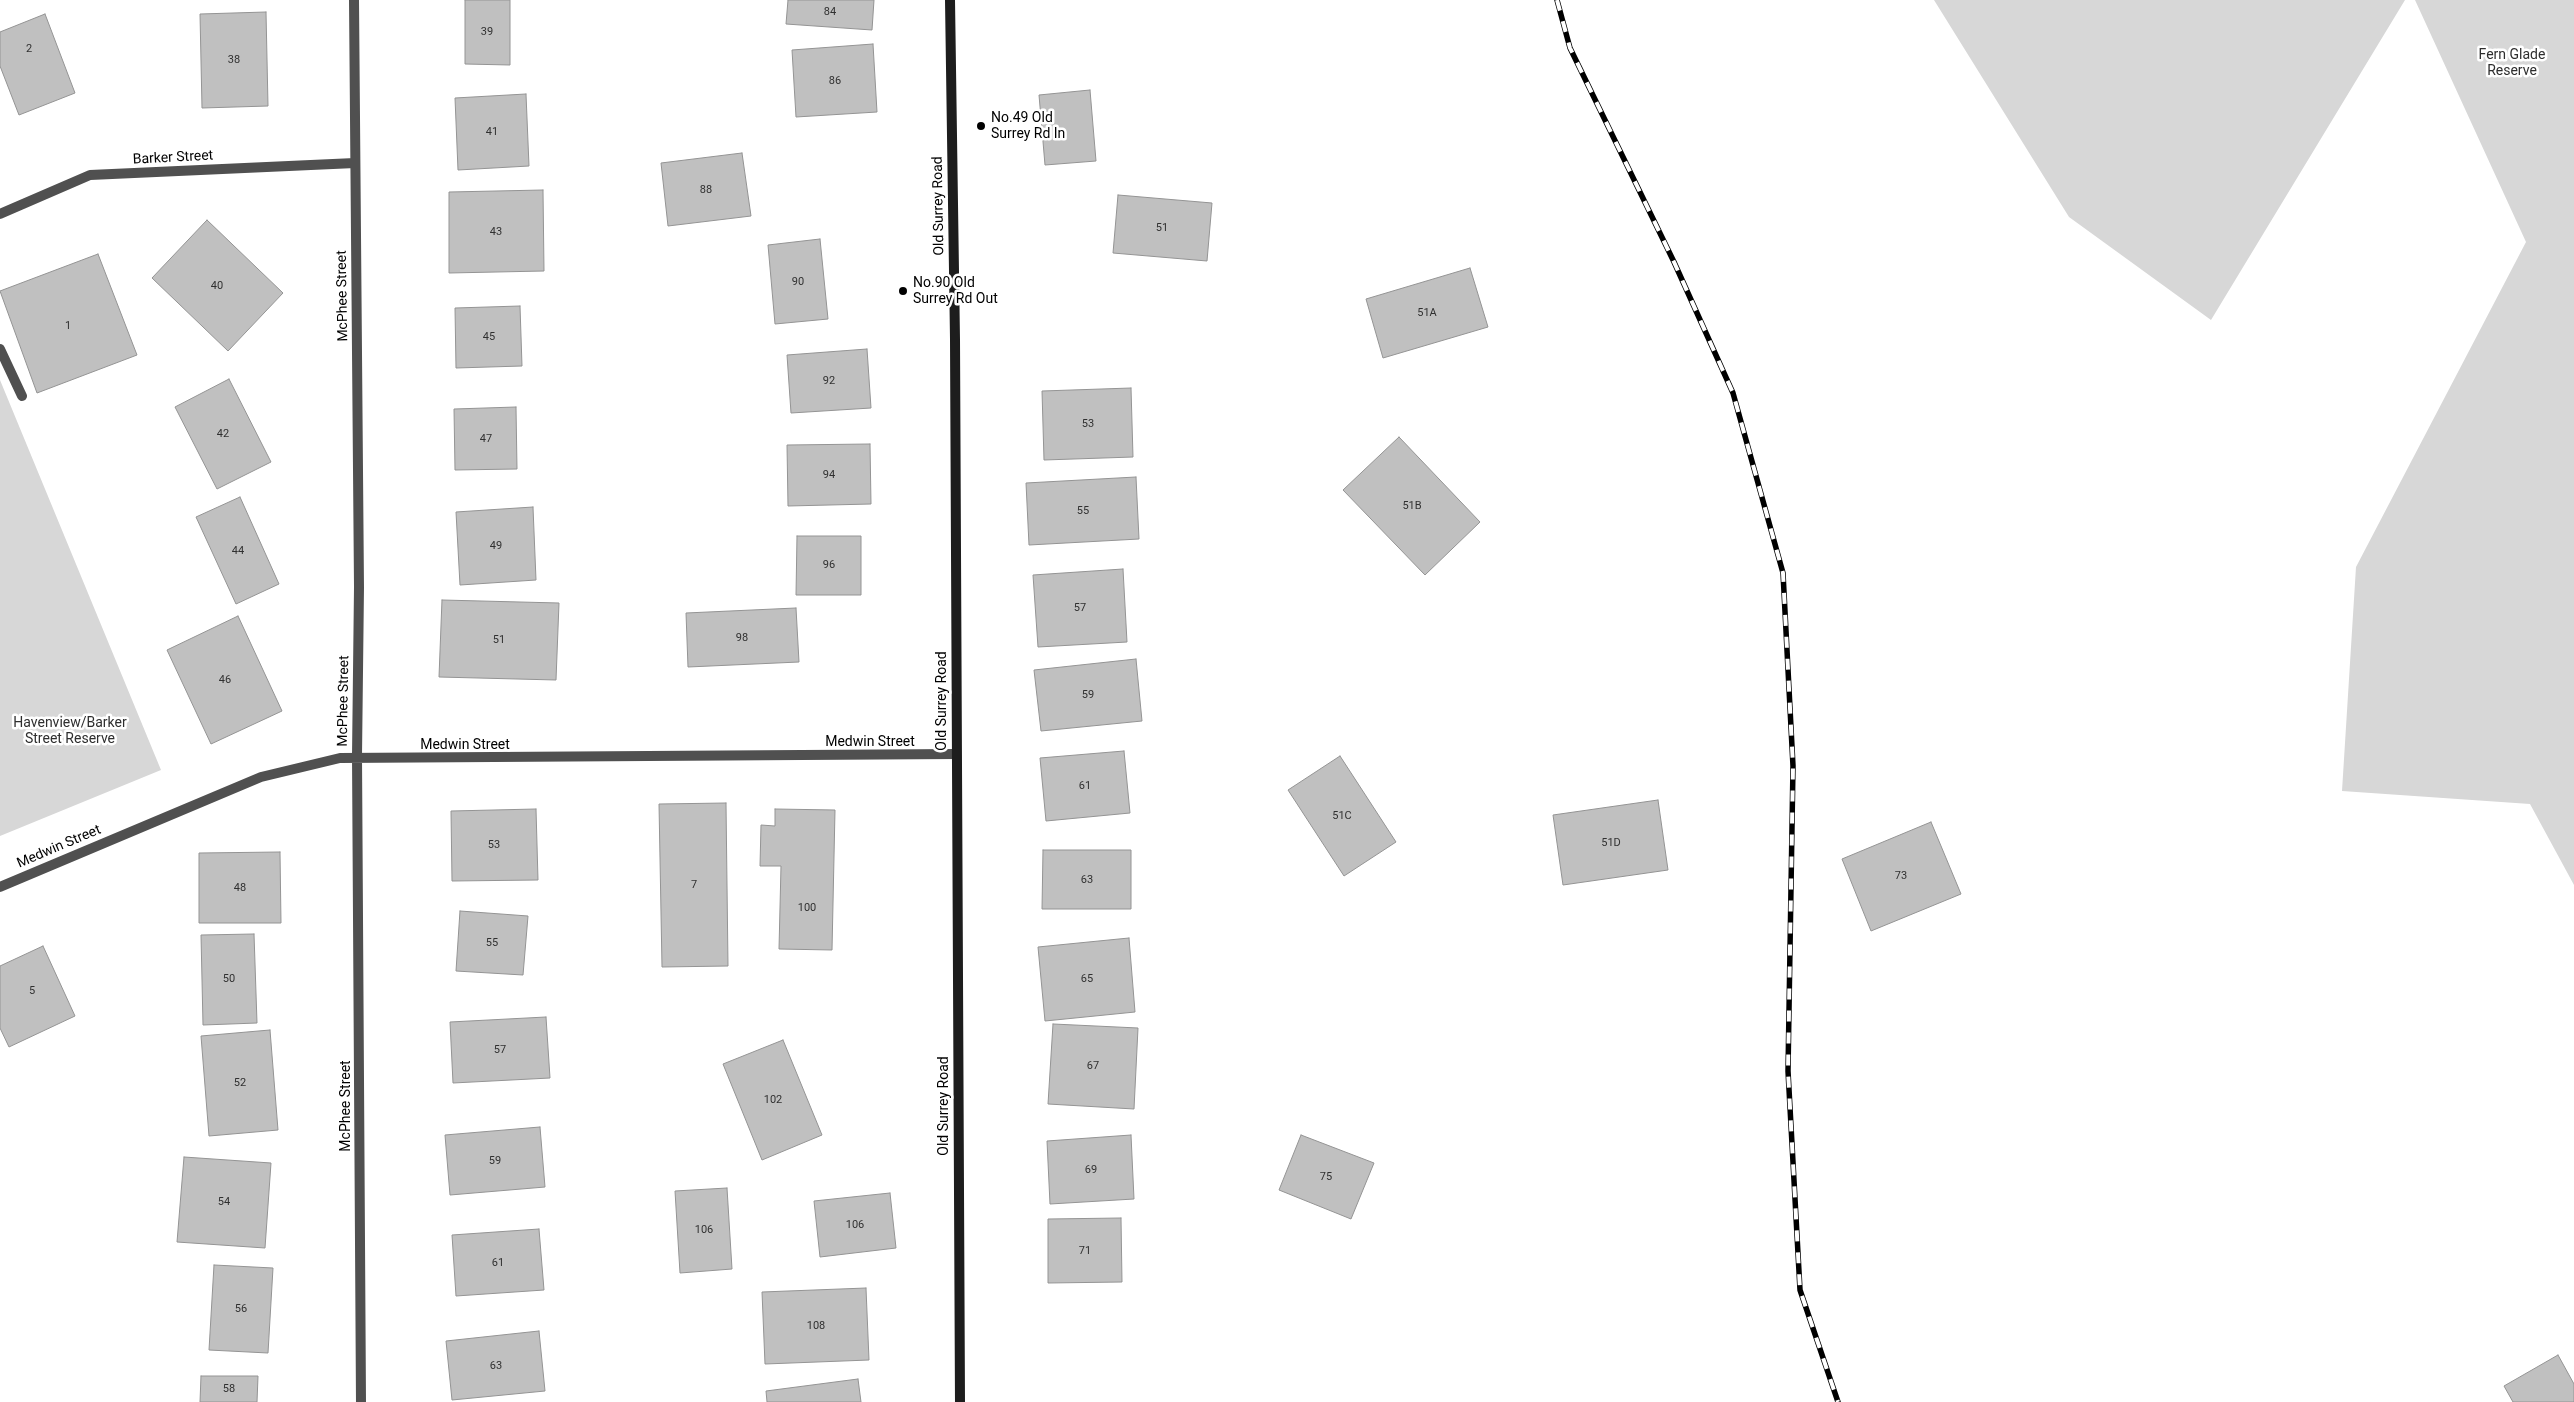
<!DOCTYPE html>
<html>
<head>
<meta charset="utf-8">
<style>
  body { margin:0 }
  canvas { display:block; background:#fff }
</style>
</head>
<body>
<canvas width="2574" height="1402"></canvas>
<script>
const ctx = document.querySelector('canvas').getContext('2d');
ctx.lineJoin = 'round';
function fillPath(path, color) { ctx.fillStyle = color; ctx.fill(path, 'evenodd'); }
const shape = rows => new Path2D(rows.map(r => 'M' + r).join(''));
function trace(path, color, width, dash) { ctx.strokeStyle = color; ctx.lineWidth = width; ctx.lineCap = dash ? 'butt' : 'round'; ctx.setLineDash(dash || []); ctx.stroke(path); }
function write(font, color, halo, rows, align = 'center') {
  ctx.font = font + ' Roboto,sans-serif'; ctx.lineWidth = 5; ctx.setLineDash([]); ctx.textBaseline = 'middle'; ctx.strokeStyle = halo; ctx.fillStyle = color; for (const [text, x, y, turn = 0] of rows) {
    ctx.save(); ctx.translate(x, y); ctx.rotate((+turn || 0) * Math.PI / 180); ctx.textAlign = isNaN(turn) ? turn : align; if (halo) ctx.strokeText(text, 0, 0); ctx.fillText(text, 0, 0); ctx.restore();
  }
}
const green = shape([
  [1934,0,2405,0,2211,320,2069,217],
  [2415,0,2574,0,2574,885,2530,804,2342,791,2356,567,2526,242],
  [0,380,161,770,0,836]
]);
const building = shape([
  [465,0,510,0,510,65,465,64,465,0],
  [788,0,874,0,872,30,786,24,788,0],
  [266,12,268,106,202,108,200,14,266,12],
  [45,14,75,93,19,115,0,66,0,32,45,14],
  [873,44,877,112,796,117,792,50,873,44],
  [1090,90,1096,161,1045,165,1039,95,1090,90],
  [526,94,529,166,458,170,455,98,526,94],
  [742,153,751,216,668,226,661,163,742,153],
  [543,190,544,271,449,273,449,192,543,190],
  [1118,195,1212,203,1207,261,1113,253,1118,195],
  [207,220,283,293,228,351,152,278,207,220],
  [820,239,828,319,775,324,768,245,820,239],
  [98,254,137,355,37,393,0,291,98,254],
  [1470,268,1488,327,1383,358,1366,299,1470,268],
  [520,306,522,366,456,368,455,308,520,306],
  [867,349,871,408,791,413,787,355,867,349],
  [229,379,271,462,217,489,175,407,229,379],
  [1131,388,1133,457,1044,460,1042,391,1131,388],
  [516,407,517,469,455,470,454,409,516,407],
  [1399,437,1480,522,1425,575,1343,490,1399,437],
  [870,444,871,504,788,506,787,445,870,444],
  [1136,477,1139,539,1029,545,1026,483,1136,477],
  [240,497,279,584,236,604,196,517,240,497],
  [533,507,536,580,460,585,456,512,533,507],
  [797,536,861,536,861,595,796,595,797,536],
  [1123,569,1127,642,1038,647,1033,575,1123,569],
  [442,600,559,603,556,680,439,677,442,600],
  [796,608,799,662,688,667,686,613,796,608],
  [238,616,282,711,211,744,167,650,238,616],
  [1136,659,1142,721,1041,731,1034,670,1136,659],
  [1124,751,1130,813,1046,821,1040,758,1124,751],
  [1340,756,1396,842,1344,876,1288,790,1340,756],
  [1658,800,1668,870,1563,885,1553,815,1658,800],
  [726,803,728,966,662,967,659,804,726,803],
  [536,809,538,880,452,881,451,811,536,809],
  [775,809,835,810,832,950,779,949,781,866,760,866,761,825,775,826,775,809],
  [1931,822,1961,894,1871,931,1842,859,1931,822],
  [1043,850,1131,850,1131,909,1042,909,1043,850],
  [280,852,281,923,199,923,199,853,280,852],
  [460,911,528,916,523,975,456,971,460,911],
  [254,934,257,1023,203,1025,201,935,254,934],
  [1129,938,1135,1012,1045,1021,1038,947,1129,938],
  [43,946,75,1016,9,1047,0,1028,0,966,43,946],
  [546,1017,550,1078,453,1083,450,1022,546,1017],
  [1053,1024,1138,1028,1134,1109,1048,1104,1053,1024],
  [270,1030,278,1130,209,1136,201,1036,270,1030],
  [783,1040,822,1135,762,1160,723,1064,783,1040],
  [540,1127,545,1187,450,1195,445,1135,540,1127],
  [1131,1135,1134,1199,1050,1204,1047,1141,1131,1135],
  [1301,1135,1374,1163,1351,1219,1279,1190,1301,1135],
  [184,1157,271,1163,265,1248,177,1242,184,1157],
  [727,1188,732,1269,680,1273,675,1191,727,1188],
  [890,1193,896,1248,820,1257,814,1201,890,1193],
  [1121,1218,1122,1282,1048,1283,1048,1219,1121,1218],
  [539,1229,544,1290,456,1296,452,1235,539,1229],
  [214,1265,273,1268,268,1353,209,1350,214,1265],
  [866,1288,869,1360,765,1364,762,1292,866,1288],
  [539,1331,545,1391,452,1400,446,1341,539,1331],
  [2558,1355,2574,1384,2574,1402,2513,1402,2504,1386,2558,1355],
  [201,1376,258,1376,257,1402,200,1402,201,1376],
  [858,1379,861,1402,767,1402,766,1391,858,1379]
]);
const lane = shape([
  [0,349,22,396]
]);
const street = shape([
  [354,0,359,587,357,756,361,1402],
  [0,214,90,175,355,163],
  [0,887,261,777,340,758,956,754]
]);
const secondary = shape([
  [950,0,955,339,960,1402]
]);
const rail = shape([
  [1557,0,1570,48,1674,262,1733,393,1783,573,1793,766,1788,1071,1800,1290,1838,1402]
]);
const markers = [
  [981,126,5,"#000"],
  [903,291,5,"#000"]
];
const numberNames = [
  ["84",830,12],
  ["39",487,32],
  ["2",29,49],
  ["38",234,60],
  ["86",835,81],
  ["41",492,132],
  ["88",706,190],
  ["51",1162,228],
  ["43",496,232],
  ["90",798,282],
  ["40",217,286],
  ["51A",1427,313],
  ["1",68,326],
  ["45",489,337],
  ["92",829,381],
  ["53",1088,424],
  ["42",223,434],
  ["47",486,439],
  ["94",829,475],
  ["51B",1412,506],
  ["55",1083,511],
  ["49",496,546],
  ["44",238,551],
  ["96",829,565],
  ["57",1080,608],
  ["98",742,638],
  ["51",499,640],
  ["46",225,680],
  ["59",1088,695],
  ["61",1085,786],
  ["51C",1342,816],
  ["51D",1611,843],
  ["53",494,845],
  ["73",1901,876],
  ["63",1087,880],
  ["7",694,885],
  ["48",240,888],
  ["100",807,908],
  ["55",492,943],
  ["50",229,979],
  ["65",1087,979],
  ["5",32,991],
  ["57",500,1050],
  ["67",1093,1066],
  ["52",240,1083],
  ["102",773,1100],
  ["59",495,1161],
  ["69",1091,1170],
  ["75",1326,1177],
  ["54",224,1202],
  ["106",855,1225],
  ["106",704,1230],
  ["71",1085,1251],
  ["61",498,1263],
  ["56",241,1309],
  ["108",816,1326],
  ["63",496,1366],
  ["58",229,1389]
];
const parkNames = [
  ["Fern Glade",2512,55],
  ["Reserve",2512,71],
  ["Havenview/Barker",70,723],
  ["Street Reserve",70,739]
];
const poiNames = [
  ["No.49 Old",991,118],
  ["Surrey Rd In",991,134],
  ["No.90 Old",913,283],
  ["Surrey Rd Out",913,299]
];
const streetNames = [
  ["Barker Street",173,158,-3],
  ["Old Surrey Road",939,206,-91],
  ["McPhee Street",343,296,-91],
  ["McPhee Street",344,701,-89],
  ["Old Surrey Road",942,701,-90],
  ["Medwin Street",870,742],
  ["Medwin Street",465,745],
  ["Medwin Street",59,847,-23],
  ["McPhee Street",346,1106,-90],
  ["Old Surrey Road",944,1106,-90]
];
fillPath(green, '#d7d7d7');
fillPath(building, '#c0c0c0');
trace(building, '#949494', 1);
trace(lane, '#505050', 10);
trace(street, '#505050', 10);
trace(secondary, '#1d1d1d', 10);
trace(rail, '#000', 5.5);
trace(rail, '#fff', 4, [11]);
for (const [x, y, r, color] of markers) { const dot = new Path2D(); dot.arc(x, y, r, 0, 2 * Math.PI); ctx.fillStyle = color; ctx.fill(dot); trace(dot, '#fff', 2); }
write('11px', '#303030', null, numberNames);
write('14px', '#2e2e2e', '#fff', parkNames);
write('14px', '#000', '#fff', poiNames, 'left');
write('14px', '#000', '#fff', streetNames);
</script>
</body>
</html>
